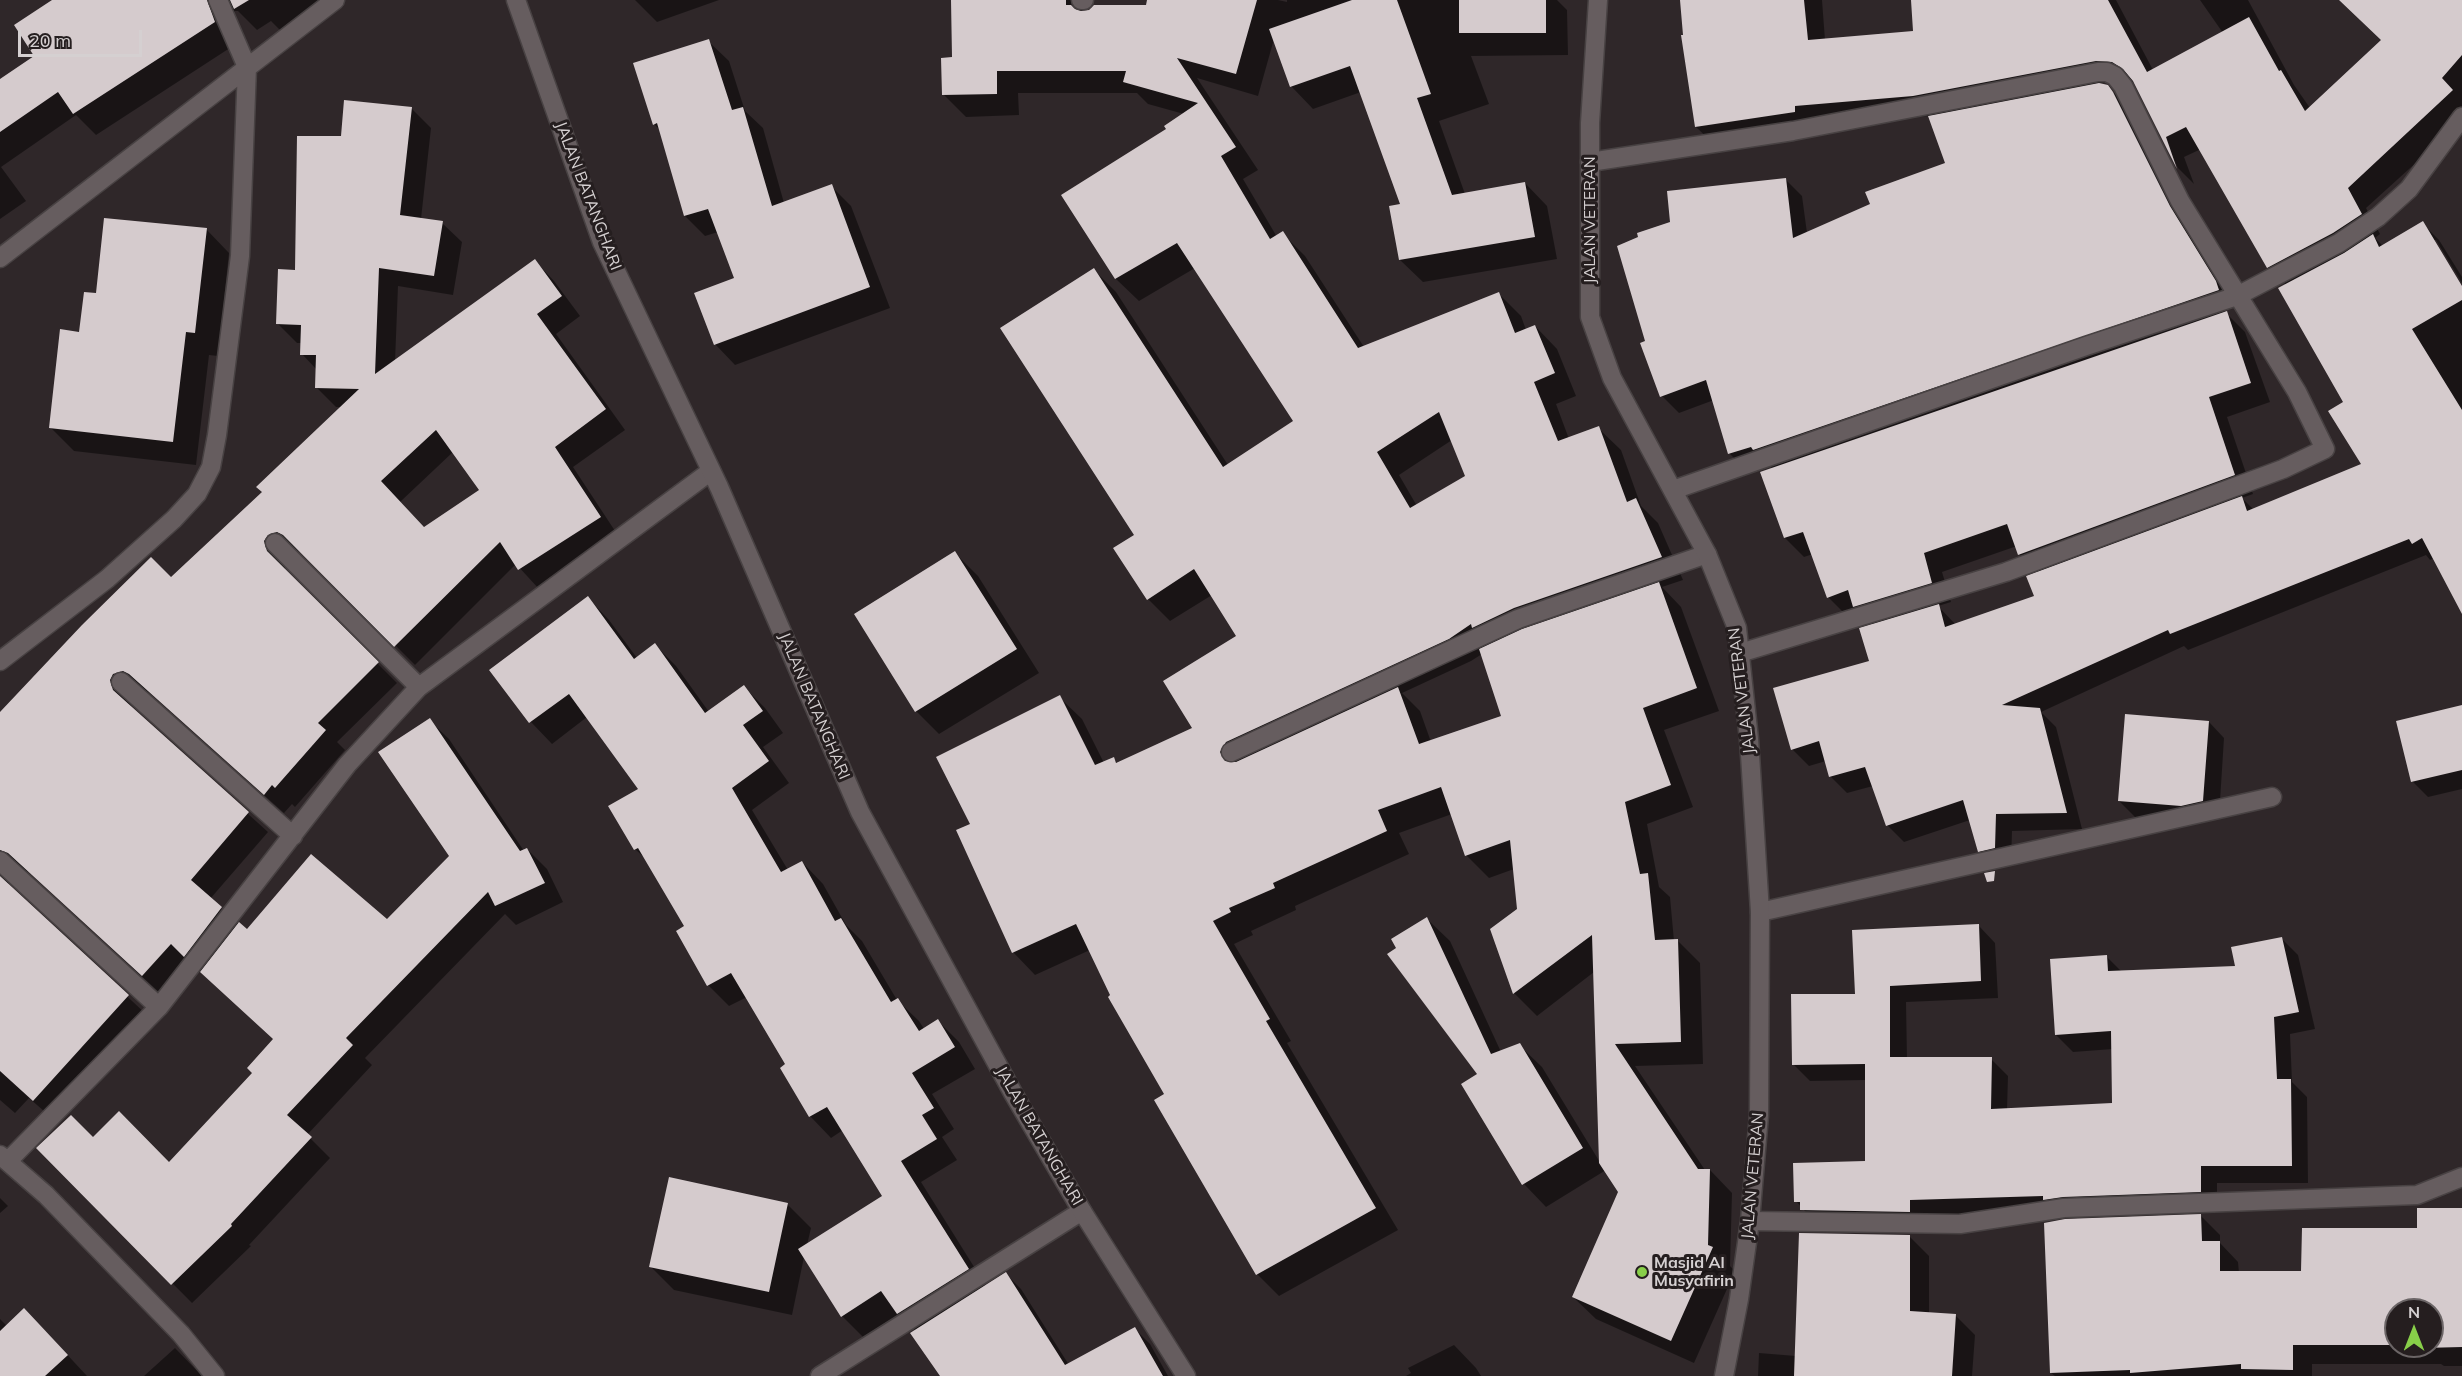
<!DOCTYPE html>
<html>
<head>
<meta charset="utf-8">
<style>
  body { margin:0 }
  #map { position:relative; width:2462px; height:1376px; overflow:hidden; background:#2f2729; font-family:Mulish,sans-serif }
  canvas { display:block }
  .north { position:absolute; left:2384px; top:1298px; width:60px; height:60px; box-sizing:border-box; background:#251e1f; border:2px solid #6b6566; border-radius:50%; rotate:0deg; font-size:16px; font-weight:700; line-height:24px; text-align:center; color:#d5d0d1 }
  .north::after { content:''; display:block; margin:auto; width:21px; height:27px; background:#88cf49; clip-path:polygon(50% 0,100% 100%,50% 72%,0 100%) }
  .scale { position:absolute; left:18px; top:30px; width:124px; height:27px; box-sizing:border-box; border:3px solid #d5d0d1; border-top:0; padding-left:8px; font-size:18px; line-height:21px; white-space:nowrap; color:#d5d0d1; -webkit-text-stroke:4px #251e1f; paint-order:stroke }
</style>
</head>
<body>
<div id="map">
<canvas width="2462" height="1376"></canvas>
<div class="north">N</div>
<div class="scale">20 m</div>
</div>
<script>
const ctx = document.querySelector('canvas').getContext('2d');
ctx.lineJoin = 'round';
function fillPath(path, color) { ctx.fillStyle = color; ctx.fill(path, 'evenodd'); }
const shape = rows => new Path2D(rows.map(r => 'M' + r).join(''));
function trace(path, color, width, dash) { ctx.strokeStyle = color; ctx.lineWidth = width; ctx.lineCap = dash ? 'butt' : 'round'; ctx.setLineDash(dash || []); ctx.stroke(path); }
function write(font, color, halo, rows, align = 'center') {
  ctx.font = font + ' Mulish,sans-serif'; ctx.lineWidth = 6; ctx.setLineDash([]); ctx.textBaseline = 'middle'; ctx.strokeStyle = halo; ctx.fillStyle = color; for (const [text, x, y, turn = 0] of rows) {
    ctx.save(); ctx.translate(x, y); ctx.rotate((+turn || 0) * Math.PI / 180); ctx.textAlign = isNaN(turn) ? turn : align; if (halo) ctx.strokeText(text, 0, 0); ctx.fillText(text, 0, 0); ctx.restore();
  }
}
const shadow = shape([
  [55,0,327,0,285,35,271,21,257,30,238,11,235,11,228,22,236,44,96,135,76,115,1,167,26,201,0,219,0,81,36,56],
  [635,0,719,0,657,22],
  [952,0,1072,0,1084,12,1147,6,1148,0,1278,0,1287,2,1287,0,1557,0,1567,10,1568,55,1471,56,1489,104,1439,121,1465,194,1525,183,1547,206,1557,259,1423,282,1400,260,1402,205,1361,92,1313,109,1291,86,1274,39,1258,96,1197,78,1258,170,1243,179,1277,237,1282,233,1305,256,1364,347,1499,294,1521,316,1526,330,1535,326,1557,349,1576,396,1556,404,1569,439,1598,428,1621,450,1641,506,1658,523,1683,580,1662,587,1681,607,1719,711,1664,730,1693,807,1647,824,1659,887,1670,897,1674,941,1678,941,1700,963,1703,1064,1635,1066,1705,1170,1710,1170,1732,1193,1730,1266,1735,1271,1694,1363,1596,1319,1573,1297,1620,1192,1606,1170,1546,1207,1524,1184,1479,1075,1427,919,1450,941,1501,1052,1519,1045,1542,1067,1601,1164,1594,972,1537,1016,1514,993,1492,929,1519,909,1514,869,1489,878,1466,855,1452,814,1399,833,1409,854,1295,906,1296,910,1251,931,1253,935,1234,944,1291,1041,1287,1043,1398,1230,1279,1296,1257,1274,1090,950,1035,975,1013,952,972,825,1059,697,1082,719,1104,763,1113,759,1118,764,1194,728,1238,637,1212,595,1170,621,1148,599,1136,535,1094,270,1116,292,1228,465,1295,422,1195,268,1139,301,1116,279,1063,195,1168,129,1184,114,1148,104,1137,93,1018,93,1019,115,966,117,943,94,954,58],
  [1452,440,1467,477,1417,506,1399,475],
  [1482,654,1503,717,1431,742,1420,711,1402,693,1471,661],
  [1682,0,1822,0,1825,40,1915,32,1913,0,2116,0,2153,70,2223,33,2200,0,2248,0,2294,85,2310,108,2383,41,2341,0,2462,0,2462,121,2366,208,2380,234,2375,238,2383,246,2422,223,2439,240,2462,277,2462,283,2436,240,2433,240,2462,289,2462,597,2434,558,2430,560,2426,555,2188,650,2184,646,2041,712,2056,727,2082,829,2012,831,2011,864,1996,868,1979,851,1970,820,1904,842,1887,825,1873,786,1847,793,1830,776,1826,761,1809,766,1792,749,1871,662,1874,626,1860,612,1847,616,1828,597,1813,554,1804,557,1785,538,1773,469,1768,464,1747,471,1730,454,1714,400,1679,413,1662,396,1647,342,1785,179,1802,196,1807,233,1872,204,1947,164,1929,116,1813,125,1716,146,1696,127],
  [2116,80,2128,80,2135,83,2178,168,2194,184,2184,157,2201,149,2268,267,2286,285,2345,403,2364,465,2254,510,2242,498,2253,494,2227,417,2270,402,2245,332,2224,311,2235,307,2125,104,2107,86,2096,84],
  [2017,546,2020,555,2039,573,2036,597,1956,625,1938,606,1951,602,1942,572],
  [708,41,729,61,745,111,763,128,784,203,831,186,851,206,890,308,735,365,715,344,736,279,718,232,705,236,685,216,660,130,654,124],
  [412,109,431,128,421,219,442,223,462,242,453,295,398,286,395,362,535,261,554,281,580,316,556,334,625,430,573,467,619,537,539,589,516,564,415,665,304,554,298,551,287,554,283,561,286,572,397,683,337,742,345,750,295,807,292,804,284,813,150,693,143,690,132,693,129,701,132,709,268,832,210,899,247,931,388,921,451,856,429,720,449,739,524,851,527,849,547,869,563,902,516,925,505,914,365,1058,372,1065,307,1135,330,1158,249,1245,251,1246,192,1303,38,1148,93,1139,169,1164,254,1074,274,1040,191,963,162,995,29,872,17,869,11,873,8,885,147,1015,53,1119,29,1098,15,1113,0,1100,0,714,171,579,264,492,343,407,336,407,316,387,317,370,302,354,302,343,297,343,277,323,342,138],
  [453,452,481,490,425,528,400,502],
  [206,229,229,253,218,356,209,355,196,465,74,451,51,428,97,294],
  [955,553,978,576,1039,673,939,734,916,711],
  [588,598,609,620,637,658,655,645,676,666,709,712,744,687,765,708,783,733,763,747,789,783,752,810,788,870,802,862,823,884,846,925,862,941,897,1000,919,1021,924,1029,938,1021,959,1042,975,1069,932,1094,954,1129,942,1137,957,1160,921,1182,986,1286,1006,1274,1021,1289,1069,1365,1135,1329,1150,1344,1168,1376,942,1376,916,1331,899,1314,863,1337,842,1316,804,1257,792,1315,674,1290,650,1266,787,1204,811,1228,807,1245,884,1196,843,1130,831,1138,810,1116,787,1065,747,997,729,1006,708,985,686,927,647,860,635,849,640,789,587,717,552,744,531,722,491,670],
  [2462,706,2462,789,2428,797,2412,781],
  [2209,722,2224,738,2219,817,2198,821,2135,817,2119,801],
  [1979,926,1995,943,1998,998,1906,1002,1907,1059,1991,1059,2008,1076,2007,1110,2114,1104,2113,1049,2073,1052,2056,1035,2107,957,2122,972,2237,968,2281,938,2298,955,2315,1029,2290,1034,2292,1082,2307,1097,2308,1183,2217,1183,2217,1208,1819,1227,1796,1201,1866,1162,1866,1080,1810,1081,1793,1064,1856,995],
  [0,1198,8,1206,0,1213],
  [2462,1210,2462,1366,2444,1366,2441,1364,2312,1364,2312,1376,2055,1376,2051,1373,2201,1216,2220,1235,2220,1243,2238,1262,2239,1273,2303,1273,2419,1229],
  [2396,1310,2432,1310,2432,1346,2396,1346],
  [1909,1236,1929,1256,1929,1314,1955,1315,1975,1335,1972,1376,1758,1376,1759,1353,1796,1356],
  [0,1319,7,1326,48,1334,87,1376,0,1376],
  [1454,1345,1476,1368,1481,1376,1406,1376,1411,1373,1408,1368],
  [175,1348,202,1376,144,1376]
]);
const building = shape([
  [52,0,207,0,215,22,73,114,58,92,0,132,0,79,34,56,14,25],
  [230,0,249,0,234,9],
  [951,0,1066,0,1066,5,1071,5,1075,9,1081,11,1089,10,1094,5,1146,5,1147,0,1257,0,1236,74,1177,58,1236,147,1221,156,1270,239,1283,231,1358,348,1499,292,1515,333,1535,325,1555,373,1534,382,1558,441,1599,426,1627,502,1636,498,1662,557,1514,608,1472,628,1471,624,1449,639,1226,742,1220,752,1225,761,1236,762,1398,687,1419,744,1501,716,1479,649,1522,629,1659,582,1697,688,1643,708,1671,785,1625,802,1640,874,1648,873,1655,940,1678,939,1681,1042,1615,1044,1698,1169,1710,1169,1708,1245,1713,1247,1671,1341,1572,1297,1618,1192,1599,1163,1592,935,1513,994,1490,929,1517,909,1510,840,1465,856,1441,787,1378,810,1387,831,1273,883,1275,888,1229,908,1231,912,1213,921,1270,1019,1266,1021,1376,1208,1256,1275,1154,1100,1164,1094,1108,997,1110,995,1076,924,1012,953,956,830,970,824,936,757,1060,695,1095,765,1114,757,1116,763,1192,728,1163,681,1236,636,1194,569,1147,600,1113,548,1134,535,1000,328,1094,268,1223,467,1293,421,1177,243,1115,279,1061,195,1166,129,1164,126,1198,103,1123,82,1126,71,997,71,997,94,942,95,941,58,952,57],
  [1439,412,1465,476,1410,508,1377,452],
  [1352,0,1397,0,1431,94,1417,98,1452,195,1525,182,1535,237,1399,260,1389,206,1400,204,1350,66,1290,87,1269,29],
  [1459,0,1546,0,1546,33,1459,33],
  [1680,0,1804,0,1808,40,1913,31,1911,0,2108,0,2147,72,2249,17,2279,71,2281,70,2305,111,2381,40,2339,0,2462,0,2462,55,2442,78,2453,90,2348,188,2362,214,2333,233,2267,268,2186,127,2166,137,2177,169,2133,81,2123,69,2112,62,2096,61,1913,96,1795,106,1795,112,1695,127,1681,35,1683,35],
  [709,39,732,110,743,107,772,206,832,184,870,287,714,345,694,293,734,278,708,209,684,216,657,123,653,125,633,63],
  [2099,83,2108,85,2113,92,2170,206,2216,281,2219,290,1753,450,1751,447,1728,454,1706,380,1660,397,1640,343,1645,341,1617,246,1638,237,1637,233,1670,222,1667,191,1786,178,1793,238,1870,204,1865,192,1945,163,1928,116],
  [344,100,412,107,400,215,443,221,434,276,379,268,375,374,535,259,562,296,537,314,606,409,555,447,601,517,518,570,500,542,394,647,283,535,277,532,268,535,264,541,267,551,379,662,318,723,326,730,275,788,272,785,264,795,129,674,123,671,113,674,110,680,113,690,249,812,191,880,222,907,184,957,171,944,142,976,8,853,0,850,0,712,82,625,151,557,171,577,262,492,256,487,359,389,315,388,316,355,300,355,301,325,276,324,278,269,295,270,297,136,341,136],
  [436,430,479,490,424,527,381,481],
  [104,218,207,228,195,333,186,332,173,442,49,428,60,329,79,332,84,292,96,293],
  [2423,221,2462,286,2462,300,2412,329,2462,410,2462,614,2422,538,2412,544,2409,539,2170,634,2168,630,2002,705,2040,708,2067,813,1996,814,1995,848,1978,852,1963,800,1886,826,1865,767,1829,777,1819,741,1791,750,1773,688,1869,661,1859,628,1939,604,1945,627,2034,596,2026,576,2242,496,2247,511,2361,464,2328,411,2343,402,2278,288,2344,253,2373,234,2379,247],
  [2227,311,2251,383,2209,397,2235,475,2018,555,2007,524,1924,553,1932,583,1853,607,1848,590,1827,598,1803,532,1784,538,1760,472],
  [955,551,1017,649,915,712,854,614],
  [588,596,634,659,655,643,705,713,744,685,763,711,743,725,769,761,732,788,781,872,802,861,835,921,841,918,891,1002,898,998,919,1031,938,1019,955,1047,912,1073,934,1108,922,1115,937,1139,901,1161,969,1269,897,1314,881,1291,841,1317,798,1249,882,1196,827,1107,809,1117,780,1068,785,1064,731,973,707,986,676,931,684,926,638,848,634,850,608,806,638,789,569,694,529,723,489,670],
  [2462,705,2462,770,2411,782,2396,721],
  [2125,714,2209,721,2203,801,2181,806,2118,801],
  [430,718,520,851,527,848,545,883,495,906,488,892,346,1038,353,1045,287,1115,312,1137,231,1224,232,1226,171,1285,36,1148,71,1115,93,1137,119,1111,169,1162,252,1073,247,1068,273,1039,200,972,239,922,247,929,311,854,387,919,449,856,378,752],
  [1995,871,1994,881,1987,882,1984,873],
  [0,876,129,995,33,1101,0,1071],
  [1427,917,1491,1054,1520,1043,1583,1148,1522,1185,1461,1084,1477,1074,1387,954,1396,948,1391,939],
  [1979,924,1981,981,1890,986,1890,1057,1992,1057,1991,1109,2112,1103,2111,1031,2055,1035,2050,959,2107,955,2108,971,2235,966,2231,947,2282,937,2299,1012,2274,1017,2277,1079,2291,1079,2292,1166,2201,1166,2201,1192,2063,1197,2043,1200,2043,1196,1910,1200,1910,1212,1800,1210,1800,1202,1794,1202,1793,1163,1865,1161,1865,1064,1792,1065,1791,994,1855,994,1852,930],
  [669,1177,788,1203,769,1292,649,1267],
  [2417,1208,2462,1208,2462,1347,2423,1348,2432,1346,2432,1310,2396,1310,2396,1345,2293,1345,2293,1370,2241,1369,2241,1364,2130,1373,2130,1370,2050,1373,2044,1223,2065,1219,2201,1214,2202,1241,2220,1241,2220,1271,2301,1271,2302,1228,2417,1228],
  [1799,1233,1910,1235,1910,1311,1956,1314,1952,1376,1794,1376],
  [1006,1272,1065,1365,1135,1327,1163,1376,940,1376,910,1333],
  [24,1308,68,1355,45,1376,0,1376,0,1331]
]);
const street = shape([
  [1081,0,1084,0],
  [1590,162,1793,131,2098,72,2107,72,2115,76,2123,86,2180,201,2297,392,2325,449,2283,469,2006,572,1740,653],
  [0,258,335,0],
  [1673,490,2086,346,2237,296,2339,243,2378,217,2409,189,2462,117],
  [275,543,419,687],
  [0,661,107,579,174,519,197,494,211,467,217,435,240,256,247,67,218,0],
  [121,682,293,836],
  [1231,752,1518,619,1707,554],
  [0,861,159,1007],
  [1760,912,2272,797],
  [0,1155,46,1195,181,1334,215,1376],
  [8,1161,159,1007,347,765,419,687,711,471],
  [1750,1221,1960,1224,2064,1208,2417,1195,2462,1177],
  [820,1376,1082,1211]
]);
const secondary = shape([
  [516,0,602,242,719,487,860,812,1013,1093,1082,1211,1186,1376],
  [1598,0,1590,123,1590,317,1612,378,1707,554,1737,628,1749,739,1760,912,1759,1115,1750,1221,1739,1299,1724,1376]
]);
const markers = [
  [1642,1272,6,"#88cf49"]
];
const streetNames = [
  ["JALAN BATANGHARI",588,196,69],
  ["JALAN VETERAN",1590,220,-90],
  ["JALAN VETERAN",1742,691,-97],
  ["JALAN BATANGHARI",814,706,67],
  ["JALAN BATANGHARI",1039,1136,60],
  ["JALAN VETERAN",1753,1176,-85]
];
const poiNames = [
  ["Masjid Al",1654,1263],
  ["Musyafirin",1654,1281]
];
fillPath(shadow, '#0007');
fillPath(building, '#d5cbcd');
trace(street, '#484243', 21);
trace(secondary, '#484243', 21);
trace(street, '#665d5f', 18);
trace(secondary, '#665d5f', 18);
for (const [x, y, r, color] of markers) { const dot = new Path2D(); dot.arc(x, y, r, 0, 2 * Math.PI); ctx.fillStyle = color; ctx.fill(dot); trace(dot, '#251e1f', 2); }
write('16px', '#d5d0d1', '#251e1f', streetNames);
write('bold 16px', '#d5d0d1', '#251e1f', poiNames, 'left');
</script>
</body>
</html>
